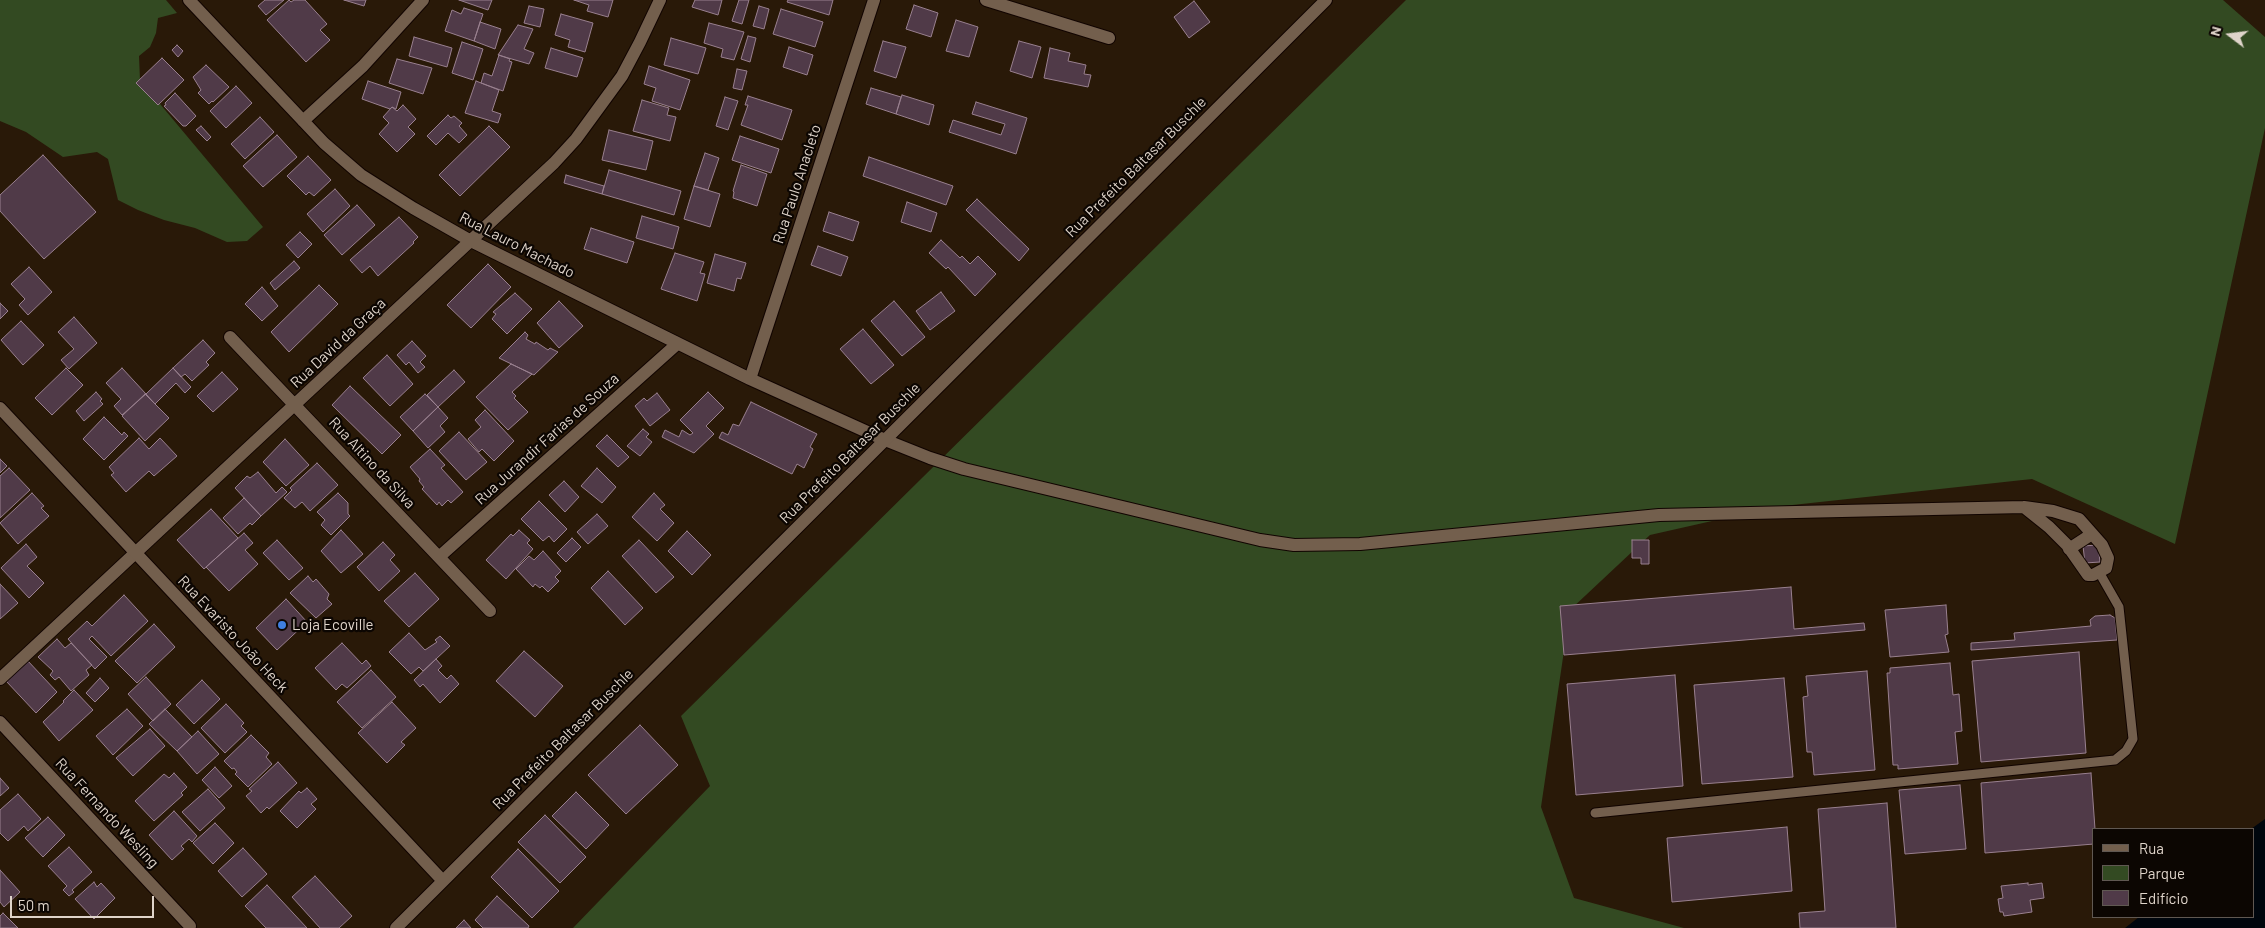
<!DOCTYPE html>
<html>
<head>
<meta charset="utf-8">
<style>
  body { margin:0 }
  #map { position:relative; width:2265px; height:928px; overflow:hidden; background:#291908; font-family:Barlow,sans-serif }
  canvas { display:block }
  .legend { position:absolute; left:2092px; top:828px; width:162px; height:90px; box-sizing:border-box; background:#0c0602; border:1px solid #605852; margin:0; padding:6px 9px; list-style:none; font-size:15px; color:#dfd4ca }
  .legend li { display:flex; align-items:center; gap:10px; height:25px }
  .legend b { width:25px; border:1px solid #605852 }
  .north { position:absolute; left:2205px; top:10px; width:50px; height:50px; -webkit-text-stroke:4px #0c0602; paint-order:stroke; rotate:285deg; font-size:14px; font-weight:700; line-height:20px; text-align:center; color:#dfd4ca }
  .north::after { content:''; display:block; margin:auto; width:18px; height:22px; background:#dfd4ca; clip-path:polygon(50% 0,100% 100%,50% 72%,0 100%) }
  .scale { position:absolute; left:10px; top:896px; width:144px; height:22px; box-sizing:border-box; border:2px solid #dfd4ca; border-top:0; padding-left:6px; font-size:15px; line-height:18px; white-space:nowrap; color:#dfd4ca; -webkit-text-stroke:4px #0c0602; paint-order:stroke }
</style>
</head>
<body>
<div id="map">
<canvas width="2265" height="928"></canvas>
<ul class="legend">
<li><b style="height:6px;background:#735f4d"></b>Rua</li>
<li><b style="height:14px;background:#334a22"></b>Parque</li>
<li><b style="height:14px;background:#503a48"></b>Edifício</li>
</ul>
<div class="north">N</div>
<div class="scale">50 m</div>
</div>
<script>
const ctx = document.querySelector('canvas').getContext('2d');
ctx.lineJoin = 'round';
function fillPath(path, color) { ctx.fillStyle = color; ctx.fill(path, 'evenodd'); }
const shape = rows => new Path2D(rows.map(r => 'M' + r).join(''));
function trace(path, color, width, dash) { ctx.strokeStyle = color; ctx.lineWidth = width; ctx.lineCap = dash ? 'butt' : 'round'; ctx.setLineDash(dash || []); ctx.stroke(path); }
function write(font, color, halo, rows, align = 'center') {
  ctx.font = font + ' Barlow,sans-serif'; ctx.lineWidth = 4.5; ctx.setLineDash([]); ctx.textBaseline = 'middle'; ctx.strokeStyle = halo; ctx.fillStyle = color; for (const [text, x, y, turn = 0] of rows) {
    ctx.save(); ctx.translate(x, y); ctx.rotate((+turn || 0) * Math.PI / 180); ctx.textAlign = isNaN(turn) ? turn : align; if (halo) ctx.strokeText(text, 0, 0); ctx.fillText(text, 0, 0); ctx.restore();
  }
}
const green = shape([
  [0,0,166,0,177,13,158,18,156,33,150,47,139,56,140,80,263,227,247,241,227,242,195,228,164,220,138,210,118,200,108,159,97,152,63,157,26,132,0,121],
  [1406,0,2223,0,2265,37,2265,128,2175,544,2032,479,1774,507,1650,535,1570,610,1541,807,1574,898,1684,928,573,928,710,786,681,716]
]);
const water = shape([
  [2265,819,2265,928,2125,928,2139,917,2254,917,2254,829,2251,829]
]);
const building = shape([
  [265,0,284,0,266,15,258,6,265,0],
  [289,0,291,2,294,0,305,0,327,24,320,30,330,40,306,62,267,20,289,0],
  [344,0,366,0,364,6,344,0],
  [459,0,492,0,488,10,459,0],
  [574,0,613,0,608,17,587,11,589,5,574,0],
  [695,0,722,0,718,15,692,7,695,0],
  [739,0,749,0,742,24,732,21,739,0],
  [788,0,833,0,829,15,787,2,788,0],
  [1194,1,1210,22,1189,38,1174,17,1194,1],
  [914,5,938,13,931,37,906,29,914,5],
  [529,6,544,9,540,27,524,23,529,6],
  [759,6,769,9,764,29,753,26,759,6],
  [464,8,483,14,474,41,445,31,452,10,461,14,464,8],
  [781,9,823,22,815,47,773,34,781,9],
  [561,14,593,23,585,52,568,47,570,40,555,35,561,14],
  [956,20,978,27,969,57,946,51,956,20],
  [480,22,501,29,495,49,474,41,480,22],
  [709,23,744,32,734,60,721,57,723,49,704,43,709,23],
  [518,25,533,29,524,49,534,53,529,64,498,55,518,25],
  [748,36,756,38,750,62,741,59,748,36],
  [414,37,452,48,447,67,409,56,414,37],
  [671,38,706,48,698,74,664,65,671,38],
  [883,41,906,47,896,78,874,71,883,41],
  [1019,41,1041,47,1032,78,1010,71,1019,41],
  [462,42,483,49,473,80,452,73,462,42],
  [177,45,183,51,178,57,172,50,177,45],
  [789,47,813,55,807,75,783,67,789,47],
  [551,48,583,58,577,77,545,68,551,48],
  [1050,48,1070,53,1068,61,1086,65,1084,74,1091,75,1088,87,1044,78,1050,48],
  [499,55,510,59,509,61,512,62,503,91,481,83,484,73,492,76,499,55],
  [162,58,184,80,158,105,136,83,162,58],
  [397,59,432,68,423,94,389,83,397,59],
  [206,65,229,87,213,102,212,101,209,104,198,93,201,90,193,77,206,65],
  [649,66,690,80,680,110,652,101,656,88,644,84,649,66],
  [737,69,747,71,742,90,733,88,737,69],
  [368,81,401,92,396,109,392,107,390,109,362,99,368,81],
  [476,81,499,90,492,111,501,114,498,123,465,113,476,81],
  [236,86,252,103,226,128,210,111,236,86],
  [871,88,901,97,896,114,866,104,871,88],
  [175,93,196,116,186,126,183,126,164,106,166,105,165,103,175,93],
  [902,95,934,105,929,125,896,114,902,95],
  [748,96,792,110,782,140,741,125,748,105,745,105,748,96],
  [725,97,738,101,728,130,716,126,725,97],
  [642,100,669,108,667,115,676,117,670,141,633,131,642,100],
  [976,102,1027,118,1016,154,949,132,953,120,1001,135,1005,124,972,114,976,102],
  [403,105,416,119,408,127,415,134,397,152,379,134,389,123,383,117,392,107,397,111,403,105],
  [448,115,451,118,454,116,462,123,459,126,467,135,459,143,448,133,436,145,427,136,448,115],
  [260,117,274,132,245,159,231,144,260,117],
  [201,126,211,137,207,141,196,130,201,126],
  [489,126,510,147,460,196,439,175,489,126],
  [609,130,653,141,646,170,602,160,609,130],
  [277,135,297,157,263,187,243,166,277,135],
  [740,136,779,149,771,173,732,160,740,136],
  [705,153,719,158,708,190,694,186,705,153],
  [43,155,96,212,44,259,0,211,0,195,43,155],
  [308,156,331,180,314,196,309,192,306,195,287,176,308,156],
  [869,157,953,186,946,205,863,176,869,157],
  [741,165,767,174,757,206,733,198,734,192,733,191,741,165],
  [609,170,681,191,674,215,602,194,609,170],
  [566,175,604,186,602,194,564,183,566,175],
  [694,186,720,194,710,227,684,219,694,186],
  [335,189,350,206,323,232,307,214,335,189],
  [977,199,1029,249,1019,261,966,210,977,199],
  [907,202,937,213,931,232,901,222,907,202],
  [357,205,375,225,342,255,324,235,357,205],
  [829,212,859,222,853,241,823,231,829,212],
  [642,216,679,227,673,249,636,238,642,216],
  [399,217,418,237,413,242,414,243,378,276,370,266,362,273,350,260,399,217],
  [591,228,634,242,627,263,584,249,591,228],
  [300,232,312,244,298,258,286,245,300,232],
  [941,240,960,258,962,256,970,264,978,256,996,274,975,296,948,267,946,269,929,253,941,240],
  [818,246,848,257,841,276,811,265,818,246],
  [675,253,704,262,700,273,705,274,697,301,661,289,675,253],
  [715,254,746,263,741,279,737,278,734,291,707,283,715,254],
  [294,261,300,268,275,290,270,283,294,261],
  [488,264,511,287,471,328,447,305,488,264],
  [29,267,52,292,28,315,19,305,25,299,11,284,29,267],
  [319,285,338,304,289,352,271,332,319,285],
  [262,287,278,306,262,321,245,304,262,287],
  [941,292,955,311,930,330,916,311,941,292],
  [515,293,532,309,507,334,492,319,496,314,493,312,515,293],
  [559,301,583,326,559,348,537,323,559,301],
  [894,301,925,337,902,356,871,321,894,301],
  [0,303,8,311,0,319,0,303],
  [74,317,97,343,69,369,61,360,74,349,58,332,74,317],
  [21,321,44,345,23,365,1,340,21,321],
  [863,329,894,365,871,384,840,349,863,329],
  [525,332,528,335,526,339,535,344,536,342,548,350,550,348,558,352,534,375,499,358,525,332],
  [203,340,215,353,206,362,209,365,192,381,185,374,181,377,173,368,203,340],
  [412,341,426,356,420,362,425,367,418,373,409,362,406,365,397,355,412,341],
  [387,355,413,384,390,406,363,378,387,355],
  [511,364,532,374,512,392,516,396,514,398,528,412,508,430,476,397,511,364],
  [66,368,83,385,52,415,35,398,66,368],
  [122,368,146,394,122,415,114,406,121,399,106,383,122,368],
  [173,368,191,387,185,393,176,383,155,404,146,394,173,368],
  [454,370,465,382,438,407,427,395,454,370],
  [222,372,238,389,213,412,197,396,222,372],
  [350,386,401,435,382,454,332,405,350,386],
  [96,392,102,399,100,401,103,404,84,421,76,411,96,392],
  [708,392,724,408,706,426,714,434,694,453,662,437,665,430,679,437,682,430,690,435,693,433,680,420,708,392],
  [657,393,670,410,650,426,635,406,644,398,647,401,657,393],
  [145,394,169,418,145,441,122,416,145,394],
  [425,394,438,407,413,431,400,417,425,394],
  [751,402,817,434,810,447,813,449,804,468,797,464,792,474,719,438,722,432,728,435,733,424,739,426,751,402],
  [438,407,448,418,440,426,445,432,428,448,413,431,438,407],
  [485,410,514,441,494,461,482,449,479,452,468,439,481,427,475,420,485,410],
  [104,417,122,435,124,432,128,436,104,460,83,439,104,417],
  [643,429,649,434,646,437,652,442,640,456,627,446,643,429],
  [459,432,487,462,466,480,439,451,459,432],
  [607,435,629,457,618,467,596,446,607,435],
  [139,438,149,449,160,438,177,456,154,476,149,471,126,492,111,475,114,473,109,467,139,438],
  [285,439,309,465,286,486,263,462,285,439],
  [430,449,445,465,441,468,463,492,451,503,448,500,442,506,439,502,437,505,422,489,424,487,419,481,420,479,410,467,430,449],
  [0,459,7,466,0,473,0,459],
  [317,463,338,485,310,511,302,502,295,508,284,498,292,490,290,488,317,463],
  [9,468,30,490,0,518,0,476,9,468],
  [597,468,616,487,602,503,581,486,597,468],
  [258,472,276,493,282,487,287,492,261,516,235,488,247,476,250,478,258,472],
  [564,481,579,497,565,512,549,495,564,481],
  [32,493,44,506,41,508,49,516,18,544,0,523,32,493],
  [338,493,348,503,348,514,350,516,331,535,321,525,325,520,317,512,338,493],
  [654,493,665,505,660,509,674,523,657,541,632,517,654,493],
  [244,498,261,516,252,525,250,523,238,534,223,518,244,498],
  [539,501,567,529,554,542,549,536,543,541,521,519,539,501],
  [211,509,238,538,204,569,177,540,211,509],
  [597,514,608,526,588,544,577,532,597,514],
  [341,530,363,554,341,573,321,551,341,530],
  [519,530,530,540,527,543,533,549,506,579,486,560,511,534,513,536,519,530],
  [687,531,711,555,692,575,668,551,687,531],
  [244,533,253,543,245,550,258,564,229,591,206,567,244,533],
  [572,538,581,547,566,562,557,553,572,538],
  [277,540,303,568,289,580,263,553,277,540],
  [639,540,674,577,656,593,622,556,639,540],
  [1632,540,1649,540,1649,564,1641,564,1641,558,1632,558,1632,540],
  [383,542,395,555,390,560,400,571,379,591,357,567,383,542],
  [26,544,37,557,27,566,44,583,29,598,1,568,26,544],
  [2098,545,2100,562,2085,563,2083,546,2098,545],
  [543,551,561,571,555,577,559,581,548,592,542,586,540,588,535,584,533,587,516,569,529,556,534,560,543,551],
  [608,571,643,608,625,625,591,588,608,571],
  [415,573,439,599,409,627,384,601,415,573],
  [308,576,313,582,316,579,329,594,327,599,332,604,316,618,290,593,308,576],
  [0,584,18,603,0,619,0,584],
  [1791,587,1794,629,1864,623,1865,630,1564,655,1560,606,1791,587],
  [124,595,148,621,111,656,92,636,89,639,107,657,95,669,68,639,87,621,92,626,124,595],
  [286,599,307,622,277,650,256,628,286,599],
  [1946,605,1948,634,1945,635,1949,652,1890,657,1885,610,1946,605],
  [2110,615,2115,618,2117,640,1971,650,1971,643,2015,640,2014,633,2091,626,2090,620,2095,616,2110,615],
  [154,624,175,647,137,683,115,661,154,624],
  [409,633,425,650,437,642,435,640,440,636,450,646,423,671,419,667,411,674,389,652,409,633],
  [57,639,65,648,71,643,92,665,86,670,89,675,71,691,59,677,55,680,50,675,53,671,38,657,57,639],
  [342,643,362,664,366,660,371,666,347,688,342,684,336,690,315,668,342,643],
  [524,651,563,686,535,717,496,681,524,651],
  [2079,652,2086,753,1981,762,1972,661,2079,652],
  [436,659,442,666,438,670,447,679,451,675,459,684,440,703,423,684,420,687,414,680,436,659],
  [27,660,57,692,36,713,6,681,27,660],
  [1950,663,1953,695,1959,694,1962,731,1955,732,1958,764,1898,769,1898,765,1893,765,1887,673,1890,673,1890,668,1950,663],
  [371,670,396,697,362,728,337,702,371,670],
  [1867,671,1875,770,1814,775,1812,752,1807,752,1803,697,1808,696,1806,676,1867,671],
  [1675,675,1683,786,1576,795,1567,684,1675,675],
  [146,677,171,704,153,721,128,694,146,677],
  [100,678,109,688,95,702,86,693,100,678],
  [1784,678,1793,777,1702,784,1694,685,1784,678],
  [202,680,220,699,194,724,176,705,202,680],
  [74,690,93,710,59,741,43,722,64,702,63,701,74,690],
  [392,702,416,728,401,742,405,745,387,763,358,733,392,702],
  [226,704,244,723,241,726,247,732,225,753,201,728,226,704],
  [127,709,143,726,113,755,96,736,127,709],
  [165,709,192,737,177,751,149,724,165,709],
  [640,725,678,765,626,814,588,775,640,725],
  [150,729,165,746,133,776,116,758,150,729],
  [198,731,219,754,197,774,177,751,198,731],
  [251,735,269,753,266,757,272,764,248,787,235,774,237,772,234,768,232,769,224,761,251,735],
  [278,762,297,783,269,809,267,807,261,813,246,796,252,791,249,789,278,762],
  [215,767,232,786,219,798,202,780,215,767],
  [174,773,187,787,181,793,183,795,154,821,135,801,164,774,169,778,174,773],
  [2091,773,2095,829,2094,829,2094,844,1985,853,1981,783,2091,773],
  [0,778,9,788,0,796,0,778],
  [1960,785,1966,849,1905,854,1899,790,1960,785],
  [307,788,317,799,311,804,316,809,297,828,280,811,299,791,301,793,307,788],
  [208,789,225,808,200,831,182,812,208,789],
  [576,792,609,825,586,849,552,816,576,792],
  [18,794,41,819,28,831,24,826,8,841,0,833,0,810,18,794],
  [1887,803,1896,928,1800,928,1799,913,1825,911,1818,809,1887,803],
  [174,811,197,836,192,842,189,839,181,846,184,849,172,860,149,835,174,811],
  [545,815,586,857,560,883,518,842,545,815],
  [48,817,65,835,43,857,25,838,48,817],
  [215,823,234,843,213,864,193,843,215,823],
  [1787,827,1792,891,1672,902,1667,838,1787,827],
  [69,847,92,872,72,890,74,892,69,896,63,890,67,886,48,866,69,847],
  [243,848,267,874,242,897,218,871,243,848],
  [518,849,559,891,532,918,491,877,518,849],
  [0,870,20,892,4,907,0,902,0,870],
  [315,876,352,916,339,928,320,928,292,897,315,876],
  [94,882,97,887,101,883,115,898,94,919,75,899,94,882],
  [2028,883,2028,885,2042,883,2044,898,2030,900,2032,912,2004,916,2003,912,2000,912,1998,899,2003,898,2001,886,2028,883],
  [267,885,307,928,266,928,247,908,245,906,267,885],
  [497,896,529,926,528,928,483,928,475,920,497,896],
  [3,913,18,928,0,928,0,916,3,913],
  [464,920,471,928,456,928,464,920]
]);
const lane = shape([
  [1595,813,2115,760,2126,751,2133,739,2119,607,2099,572]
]);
const street = shape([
  [189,0,324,143,361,175,413,208,471,241,750,379,885,440,930,458,964,469,1260,540,1294,545,1360,544,1659,515,2024,507,2053,511,2079,519,2102,545,2108,558,2106,568,2093,575,2088,575,2067,545,2049,527,2024,507],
  [986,0,1109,38],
  [303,121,363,66,423,0],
  [230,337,490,611],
  [750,379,874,0],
  [2069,549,2092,534],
  [439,557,677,344],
  [0,679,554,163,576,139,622,76,640,42,660,0],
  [0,722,190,926]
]);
const secondary = shape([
  [0,408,443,881],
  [396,928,1326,0]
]);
const markers = [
  [282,625,5,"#3f7fe0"]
];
const streetNames = [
  ["Rua Prefeito Baltasar Buschle",1136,167,-45],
  ["Rua Paulo Anacleto",797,184,-72],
  ["Rua Lauro Machado",517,245,27],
  ["Rua David da Graça",338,343,-43],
  ["Rua Jurandir Farias de Souza",547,439,-42],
  ["Rua Prefeito Baltasar Buschle",850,453,-45],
  ["Rua Altino da Silva",372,463,47],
  ["Rua Evaristo João Heck",233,634,47],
  ["Rua Prefeito Baltasar Buschle",563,739,-45],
  ["Rua Fernando Wesling",107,813,47]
];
const poiNames = [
  ["Loja Ecoville",292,625]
];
fillPath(green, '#334a22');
fillPath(water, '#00060d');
fillPath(building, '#503a48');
trace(building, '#99808f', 1);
trace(lane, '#110400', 11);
trace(street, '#110400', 14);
trace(secondary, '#110400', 14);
trace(lane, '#735f4d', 9);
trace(street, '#735f4d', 12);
trace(secondary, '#735f4d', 12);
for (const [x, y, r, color] of markers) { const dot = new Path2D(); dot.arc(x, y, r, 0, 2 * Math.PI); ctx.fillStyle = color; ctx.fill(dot); trace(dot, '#0c0602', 2); }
write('15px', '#dfd4ca', '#0c0602', streetNames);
write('15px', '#dfd4ca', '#0c0602', poiNames, 'left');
</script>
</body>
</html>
